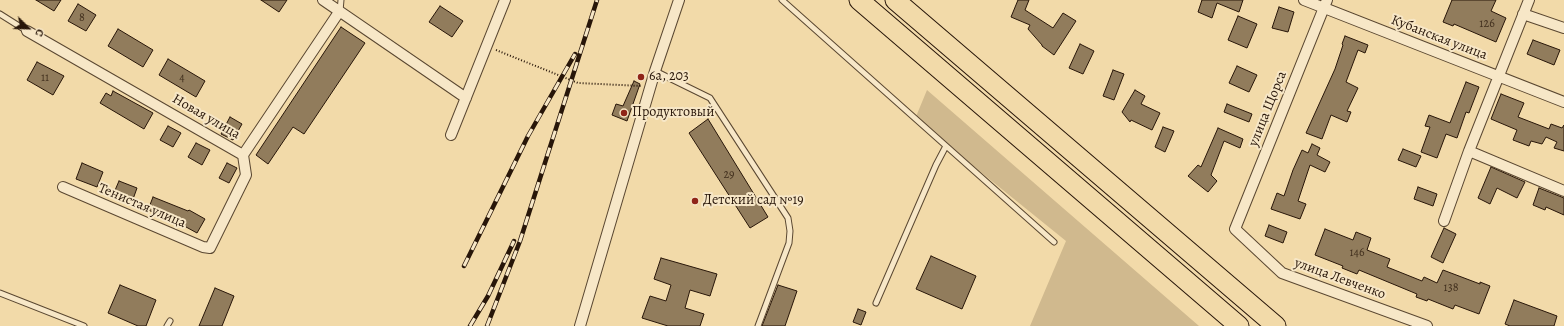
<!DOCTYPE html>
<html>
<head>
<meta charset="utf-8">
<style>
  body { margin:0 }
  #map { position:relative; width:1564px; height:326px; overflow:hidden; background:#f2daa9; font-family:Alegreya,serif }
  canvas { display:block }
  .north { position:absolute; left:8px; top:8px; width:40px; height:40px; -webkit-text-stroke:3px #f7e7c7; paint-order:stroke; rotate:113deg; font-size:11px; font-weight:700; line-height:16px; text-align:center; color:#281609 }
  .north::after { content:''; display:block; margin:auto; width:14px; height:18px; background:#281609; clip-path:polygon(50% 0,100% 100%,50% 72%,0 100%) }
</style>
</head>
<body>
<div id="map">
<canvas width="1564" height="326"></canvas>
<div class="north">С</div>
</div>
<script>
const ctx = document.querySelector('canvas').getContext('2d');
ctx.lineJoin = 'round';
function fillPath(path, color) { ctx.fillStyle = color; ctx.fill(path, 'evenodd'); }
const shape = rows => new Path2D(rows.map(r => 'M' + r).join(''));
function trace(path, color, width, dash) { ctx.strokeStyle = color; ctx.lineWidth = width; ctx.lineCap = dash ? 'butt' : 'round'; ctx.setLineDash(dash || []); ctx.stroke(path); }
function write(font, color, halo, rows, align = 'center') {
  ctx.font = font + ' Alegreya,serif'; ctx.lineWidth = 4; ctx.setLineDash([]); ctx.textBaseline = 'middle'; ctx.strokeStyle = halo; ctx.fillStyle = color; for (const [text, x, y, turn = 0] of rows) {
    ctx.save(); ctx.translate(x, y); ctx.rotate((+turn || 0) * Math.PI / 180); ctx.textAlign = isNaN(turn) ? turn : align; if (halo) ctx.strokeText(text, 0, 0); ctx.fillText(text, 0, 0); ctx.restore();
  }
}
const green = shape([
  [927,90,1199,326,1030,326,1066,241,915,119]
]);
const building = shape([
  [36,0,61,0,54,11,36,0],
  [261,0,287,0,279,12,261,0],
  [1018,0,1029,0,1025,10,1053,28,1063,13,1076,21,1054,55,1042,46,1042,45,1028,29,1030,25,1011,17,1018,0],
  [1202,0,1243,0,1239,12,1217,3,1212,18,1198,12,1202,0],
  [1452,0,1496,0,1491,11,1506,18,1496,42,1454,24,1453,26,1443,22,1452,0],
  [78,4,96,15,86,31,68,21,78,4],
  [440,6,463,21,452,37,429,22,440,6],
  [1279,7,1294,12,1288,32,1272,28,1279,7],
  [1238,16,1257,24,1247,48,1228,40,1238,16],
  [341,27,365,43,304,134,293,127,268,164,256,155,341,27],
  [118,29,153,50,143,67,108,46,118,29],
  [1345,36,1368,45,1365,53,1358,50,1346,82,1358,88,1347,111,1351,112,1347,122,1331,115,1322,139,1306,133,1335,69,1343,45,1342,44,1345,36],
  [1533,40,1560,50,1554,65,1527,54,1533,40],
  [1080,44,1094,51,1083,74,1069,68,1080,44],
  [168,59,205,81,196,97,159,75,168,59],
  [37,62,64,76,53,95,27,80,37,62],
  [1237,66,1257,75,1249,92,1229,83,1237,66],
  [1113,70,1124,74,1114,100,1103,96,1113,70],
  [634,81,640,84,627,121,612,115,616,104,623,106,634,81],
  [1466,82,1479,87,1469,113,1466,112,1457,138,1446,134,1437,158,1421,152,1430,127,1425,126,1429,115,1450,123,1466,82],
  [1135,90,1145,96,1141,104,1160,113,1152,130,1131,120,1130,122,1122,112,1135,90],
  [113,91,153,113,144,129,100,103,106,93,111,96,113,91],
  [1501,94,1524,103,1518,117,1549,129,1551,124,1562,128,1564,125,1564,151,1554,148,1557,142,1546,137,1542,144,1531,141,1529,146,1513,140,1517,130,1491,119,1501,94],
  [1227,104,1252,114,1249,122,1224,112,1227,104],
  [230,117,242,124,233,140,221,134,230,117],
  [708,119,768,217,750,228,689,133,708,119],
  [168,126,181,133,173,147,160,140,168,126],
  [1163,127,1174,131,1165,152,1155,147,1163,127],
  [1218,128,1243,139,1240,148,1224,141,1211,175,1217,181,1208,192,1188,176,1198,165,1201,167,1218,128],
  [196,143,210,150,202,165,188,157,196,143],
  [1312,144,1320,148,1317,155,1330,162,1325,172,1310,165,1298,201,1306,204,1300,219,1271,209,1277,193,1284,196,1293,170,1302,150,1308,153,1312,144],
  [1403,149,1421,156,1416,167,1398,160,1403,149],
  [82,163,103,172,97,187,76,179,82,163],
  [227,163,237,168,229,183,219,178,227,163],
  [1491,167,1525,182,1517,198,1497,188,1490,204,1478,198,1491,167],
  [119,181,137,188,132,202,113,195,119,181],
  [1418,187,1437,194,1433,206,1414,199,1418,187],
  [1539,188,1564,198,1564,215,1546,207,1545,210,1533,205,1539,188],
  [153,197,188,211,189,210,205,219,197,233,177,222,148,210,153,197],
  [1269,225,1287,232,1283,243,1265,236,1269,225],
  [1444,228,1456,234,1443,263,1431,257,1444,228],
  [1325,229,1353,240,1356,232,1371,238,1367,250,1390,259,1387,267,1422,281,1424,277,1437,283,1443,270,1480,284,1480,282,1490,286,1479,314,1455,305,1453,309,1428,299,1427,301,1416,297,1417,294,1359,270,1357,274,1342,268,1343,266,1315,255,1325,229],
  [931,256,976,276,962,309,916,289,931,256],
  [661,258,717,274,710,296,690,290,685,308,704,314,700,326,668,326,642,318,650,296,666,301,671,285,654,279,661,258],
  [120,285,156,300,146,326,138,326,108,313,120,285],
  [778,285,797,291,785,326,762,326,778,285],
  [215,288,234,296,222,326,199,326,215,288],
  [1514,300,1557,316,1554,326,1510,326,1505,324,1514,300],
  [858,309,866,312,861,325,853,322,858,309]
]);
const path = shape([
  [496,50,578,83,641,86]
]);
const lane = shape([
  [782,0,1054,242],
  [340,11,341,0],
  [0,14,27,31],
  [655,71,710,98,788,218,790,231,789,243,758,326],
  [0,293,84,326],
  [876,303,936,165,946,146],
  [167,326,170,321]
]);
const street = shape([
  [323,0,466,98],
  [1304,0,1564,102],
  [1327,0,1235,229,1282,273,1427,326],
  [1529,0,1469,151,1564,191],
  [1523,14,1564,28],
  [27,31,243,155],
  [451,135,505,0],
  [243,155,339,12],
  [63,187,203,247,210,248,246,175,243,155],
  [1444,221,1469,151],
  [580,326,655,71,679,0]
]);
const highway = shape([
  [859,0,1239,326],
  [895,0,1276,326]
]);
const rail = shape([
  [464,266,528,136,575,54],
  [470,326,488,296,514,241],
  [487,326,520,241,597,0]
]);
const markers = [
  [641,77,4,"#8f2418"],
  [624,113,4,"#8f2418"],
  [695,201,4,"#8f2418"]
];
const numberNames = [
  ["8",82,18],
  ["126",1487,24],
  ["11",45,78],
  ["4",182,78],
  ["29",729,175],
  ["146",1357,253],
  ["138",1451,288]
];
const streetNames = [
  ["Кубанская улица",1439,38,21],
  ["улица Щорса",1268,109,-68],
  ["Новая улица",206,117,30],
  ["Тенистая улица",142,206,23],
  ["улица Левченко",1340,279,20]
];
const poiNames = [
  ["6a, 203",649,77],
  ["Продуктовый",632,113],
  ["Детский сад №19",703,201]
];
fillPath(green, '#d0b98e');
fillPath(building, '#917c5c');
trace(building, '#281609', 1);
trace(lane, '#5a4731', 7);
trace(street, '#5a4731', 12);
trace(highway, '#281609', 21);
trace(path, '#281609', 2, [1, 2]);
trace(lane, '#f7e7c7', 5);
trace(street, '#f7e7c7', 10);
trace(highway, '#f2daa9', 19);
trace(rail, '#281609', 4.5);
trace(rail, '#f7e7c7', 3, [9]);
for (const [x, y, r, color] of markers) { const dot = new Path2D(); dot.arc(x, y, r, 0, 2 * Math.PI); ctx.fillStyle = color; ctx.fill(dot); trace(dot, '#f7e7c7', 1.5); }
write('12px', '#42301e', null, numberNames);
write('14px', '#281609', '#f7e7c7', streetNames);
write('14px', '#281609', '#f7e7c7', poiNames, 'left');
</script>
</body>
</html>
